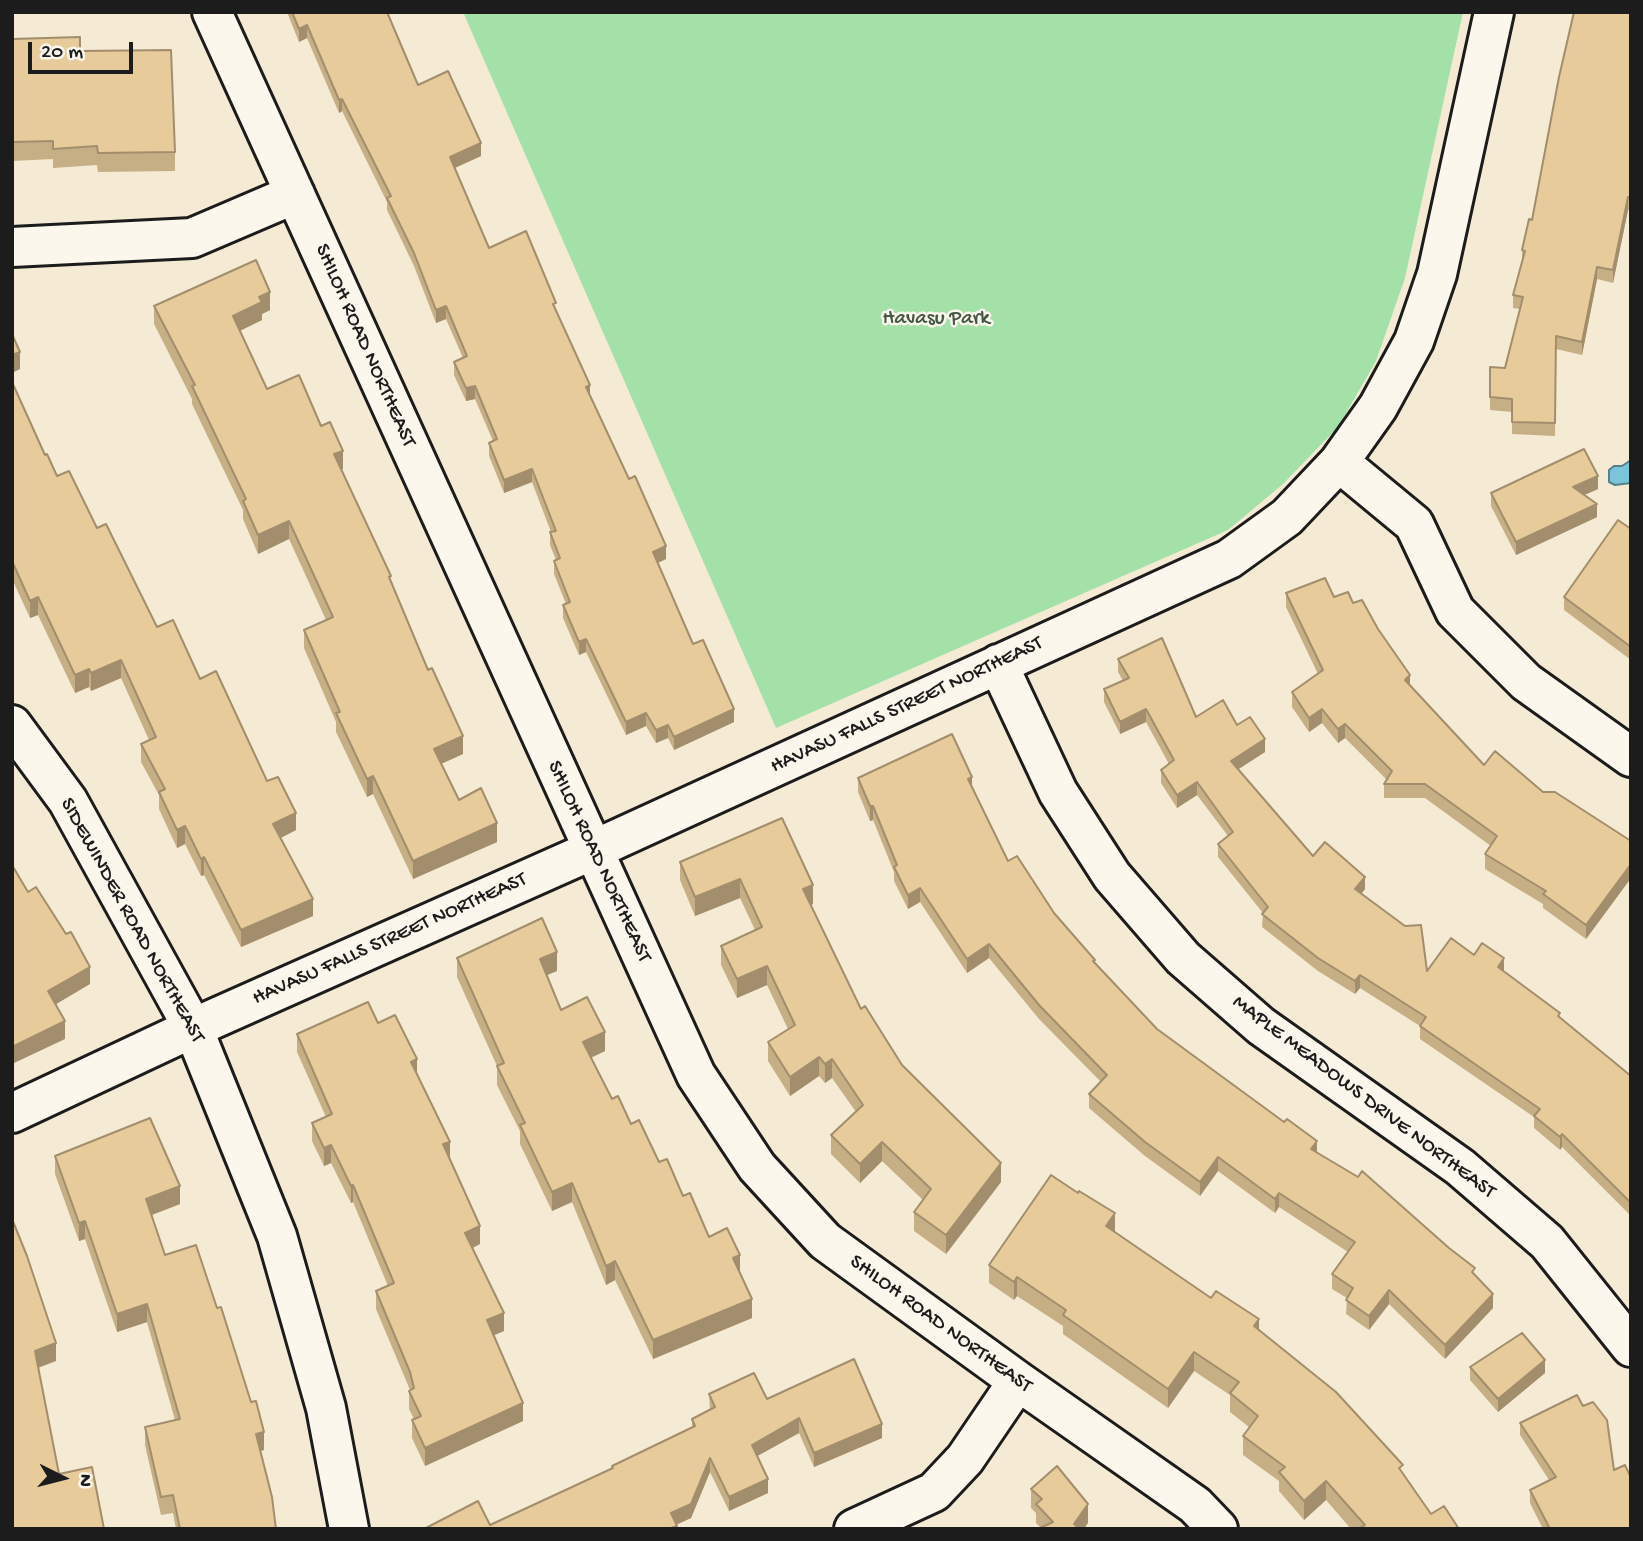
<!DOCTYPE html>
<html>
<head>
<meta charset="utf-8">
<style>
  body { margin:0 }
  #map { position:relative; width:1643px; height:1541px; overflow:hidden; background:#f5ead4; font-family:"Gochi Hand",sans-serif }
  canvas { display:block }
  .frame { position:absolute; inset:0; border:14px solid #1c1c1c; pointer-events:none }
  .north { position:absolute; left:28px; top:1443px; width:70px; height:70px; -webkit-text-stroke:5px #fbf7ec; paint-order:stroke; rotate:96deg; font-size:19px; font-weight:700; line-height:28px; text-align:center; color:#1c1c1c }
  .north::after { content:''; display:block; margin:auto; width:24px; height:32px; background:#1c1c1c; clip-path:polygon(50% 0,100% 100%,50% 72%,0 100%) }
  .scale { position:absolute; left:28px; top:42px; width:105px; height:32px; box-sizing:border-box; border:4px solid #1c1c1c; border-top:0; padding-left:9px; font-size:21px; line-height:24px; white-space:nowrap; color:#1c1c1c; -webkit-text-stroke:5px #fbf7ec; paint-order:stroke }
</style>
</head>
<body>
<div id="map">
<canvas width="1643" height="1541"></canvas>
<div class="frame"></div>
<div class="north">N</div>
<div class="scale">20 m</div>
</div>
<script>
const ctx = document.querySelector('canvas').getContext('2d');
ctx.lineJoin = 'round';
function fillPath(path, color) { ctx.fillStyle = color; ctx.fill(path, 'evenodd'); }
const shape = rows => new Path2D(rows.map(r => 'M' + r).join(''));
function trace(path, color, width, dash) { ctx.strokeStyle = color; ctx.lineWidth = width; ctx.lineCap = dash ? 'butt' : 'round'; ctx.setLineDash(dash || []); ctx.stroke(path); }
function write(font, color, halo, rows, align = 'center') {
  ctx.font = font + ' "Gochi Hand",sans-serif'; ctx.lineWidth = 5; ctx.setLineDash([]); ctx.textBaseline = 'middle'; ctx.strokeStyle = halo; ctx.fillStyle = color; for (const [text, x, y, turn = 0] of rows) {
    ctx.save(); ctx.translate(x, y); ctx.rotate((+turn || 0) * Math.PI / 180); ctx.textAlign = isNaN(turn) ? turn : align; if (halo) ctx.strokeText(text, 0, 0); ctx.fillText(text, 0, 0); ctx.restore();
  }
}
const green = shape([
  [463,12,1463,12,1405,278,1376,361,1338,427,1283,484,1228,530,776,728]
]);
const water = shape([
  [1631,460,1631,483,1615,485,1609,482,1609,470,1614,466,1622,466,1631,460]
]);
const minor = shape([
  [212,12,696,1075,757,1167,825,1241,1018,1381,1195,1505,1218,1529],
  [12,247,192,238,295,194],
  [1339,462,1414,524,1455,611,1526,682,1631,757],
  [998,664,1058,792,1112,876,1183,958,1261,1026,1460,1167,1547,1242,1631,1347],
  [12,725,68,801,193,1028,277,1236,326,1408,349,1529],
  [12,1113,193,1028,593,850,1229,559,1287,517,1339,462,1378,407,1414,341,1437,274,1494,12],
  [854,1529,934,1492,965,1459,1018,1381]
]);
const wall = shape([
  [287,12,387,12,418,85,481,156,455,168,489,248,556,309,590,396,666,559,658,563,693,644,734,722,674,750,668,738,656,743,646,726,626,735,586,652,579,655,563,618,563,605,566,604,554,574,554,561,556,560,550,545,550,532,551,532,532,482,504,493,489,456,489,443,493,441,475,399,466,401,454,375,454,362,463,358,446,319,436,323,414,266,387,210,387,202,342,111,339,113,307,38,299,42],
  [1631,12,1631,210,1628,210,1613,283,1597,279,1582,355,1556,349,1555,436,1512,434,1512,412,1490,410,1490,367,1505,368,1520,309,1513,308,1513,295,1522,263,1522,250,1532,220],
  [12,39,80,51,175,152,175,171,98,172,97,165,53,168,53,159,12,161],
  [154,306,270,310,262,314,262,320,240,331,267,389,321,426,343,469,341,470,391,583,463,754,441,764,459,800,497,842,413,879,373,794,367,797,336,732,336,722,304,648,304,630,326,620,289,539,258,554,243,519,243,510,192,404,192,399,154,324],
  [12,382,45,455,57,476,97,528,157,627,200,679,267,781,296,830,280,838,313,916,241,947,204,875,201,876,185,844,177,848,159,809,159,795,141,762,141,744,149,740,121,678,91,691,89,687,75,693,38,615,30,618,12,579],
  [1598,489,1584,495,1597,517,1516,555,1491,506,1491,493],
  [1631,529,1631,660,1564,610,1564,597],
  [1286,593,1334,597,1353,603,1378,629,1410,686,1484,765,1543,792,1631,841,1631,878,1586,939,1543,908,1543,904,1485,869,1485,854,1491,846,1425,798,1384,798,1384,784,1387,780,1345,738,1338,743,1322,723,1309,732,1292,707,1292,692,1318,674,1286,607],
  [1118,659,1196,717,1237,725,1265,752,1238,769,1313,856,1365,889,1361,894,1427,971,1474,955,1504,972,1631,1076,1631,1216,1562,1147,1560,1150,1534,1128,1534,1117,1420,1039,1420,1026,1360,988,1355,994,1318,971,1262,927,1263,913,1218,857,1218,844,1228,836,1197,795,1177,808,1161,783,1161,770,1169,764,1146,722,1120,734,1104,702,1104,689,1123,681,1118,672],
  [858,778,972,788,1008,861,1095,963,1157,1029,1475,1275,1493,1308,1445,1359,1389,1304,1369,1330,1346,1314,1347,1298,1332,1289,1332,1274,1348,1252,1279,1207,1275,1213,1218,1171,1200,1196,1145,1156,1089,1108,1089,1094,1101,1082,1039,1019,989,958,967,973,920,902,908,909,894,881,894,872,873,820,870,821,858,792],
  [782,818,813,904,811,905,861,1009,902,1065,1001,1182,946,1254,914,1231,914,1212,923,1200,882,1161,860,1183,831,1154,831,1135,856,1112,832,1078,825,1083,819,1076,790,1096,768,1061,768,1042,788,1029,767,985,737,998,721,965,721,946,755,930,740,898,695,916,680,880,680,862],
  [457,958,557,971,546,975,561,1010,605,1051,591,1058,612,1099,683,1196,709,1237,740,1272,752,1318,653,1359,615,1280,606,1285,572,1202,552,1211,520,1144,520,1131,497,1085,497,1066,457,977],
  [378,1023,417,1073,450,1158,480,1244,473,1248,504,1331,494,1335,523,1421,425,1466,412,1438,412,1420,414,1419,409,1409,409,1391,410,1390,376,1309,376,1291,388,1286,353,1202,351,1203,331,1163,324,1166,312,1141,312,1123,326,1117,297,1052,297,1034],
  [55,1156,180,1204,152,1215,165,1255,264,1450,260,1451,276,1529,176,1529,173,1513,161,1515,145,1445,145,1427,175,1420,147,1322,117,1332,85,1239,79,1241,55,1174],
  [1115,1232,1211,1298,1259,1329,1403,1473,1431,1514,1459,1529,1351,1529,1326,1500,1304,1520,1279,1491,1279,1481,1243,1455,1243,1436,1249,1427,1230,1412,1230,1395,1194,1371,1168,1408,1063,1334,1063,1326,1017,1296,1014,1300,989,1283,989,1265],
  [1470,1367,1545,1373,1498,1412,1470,1380],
  [709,1394,767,1399,882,1438,814,1467,799,1433,757,1456,768,1493,729,1511,710,1472,691,1518,676,1525,677,1529,490,1525,612,1469,612,1466,692,1427,692,1419,710,1410],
  [1520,1423,1614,1470,1631,1529,1543,1529,1530,1503,1530,1490,1549,1480,1520,1435],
  [1031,1489,1088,1523,1041,1528,1036,1523,1036,1513,1031,1508]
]);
const shadedWall = shape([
  [307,25,307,38,299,42,299,29],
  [342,99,342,111,339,113,339,100],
  [481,143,481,156,450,170,450,157],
  [1628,197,1628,210,1613,283,1613,270],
  [1597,267,1597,279,1582,355,1582,342],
  [270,292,270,310,262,314,262,320,233,334,233,316,259,297],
  [446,306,446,319,436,323,436,310],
  [20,352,20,369,12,373,12,355],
  [590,385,590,398,586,387],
  [475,386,475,399,466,401,466,388],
  [343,451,343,469,334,472,334,454],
  [532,469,532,482,504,493,504,480],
  [1598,476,1598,489,1573,500,1573,487],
  [1597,504,1597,517,1516,555,1516,542],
  [289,521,289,539,258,554,258,535],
  [666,546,666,559,653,565,653,552],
  [38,597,38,615,30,618,30,601],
  [586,639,586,652,579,655,579,642],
  [121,660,121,678,91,691,91,673],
  [89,669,89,687,75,693,75,675],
  [1410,675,1410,689,1405,680],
  [734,709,734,722,674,750,674,737],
  [1146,709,1146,722,1120,734,1120,722],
  [1322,709,1322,723,1309,732,1309,718],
  [646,713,646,726,626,735,626,722],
  [1345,724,1345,738,1338,743,1338,729],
  [668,725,668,738,656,743,656,730],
  [463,736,463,754,434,767,434,749],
  [1265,739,1265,752,1231,774,1231,761],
  [373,776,373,794,367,797,367,779],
  [972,777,972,791,968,779],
  [1197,782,1197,795,1177,808,1177,795],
  [870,806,873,806,873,820,870,821],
  [296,813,296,830,273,842,273,824],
  [497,823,497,842,413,879,413,861],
  [185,826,185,844,177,848,177,830],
  [204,857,204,875,201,876,201,859],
  [1631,864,1631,878,1586,939,1586,925],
  [1365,877,1365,889,1355,902,1355,889],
  [740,879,740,898,695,916,695,897],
  [813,885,813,904,803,908,803,889],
  [920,888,920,902,908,909,908,895],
  [313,899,313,916,241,947,241,930],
  [989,944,989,958,967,973,967,959],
  [557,952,557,971,540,978,540,959],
  [1504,958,1504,971,1498,980,1498,967],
  [767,966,767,985,737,998,737,979],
  [90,967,90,984,48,1009,48,991],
  [1360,975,1360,988,1355,994,1355,981],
  [65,1021,65,1039,12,1064,12,1047],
  [605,1032,605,1051,583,1061,583,1042],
  [819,1057,819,1076,790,1096,790,1077],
  [417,1059,417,1077,411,1062],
  [832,1059,832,1078,825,1083,825,1064],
  [1562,1134,1562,1147,1560,1150,1560,1137],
  [1317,1141,1317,1155,1311,1149],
  [450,1142,450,1159,443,1144],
  [882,1142,882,1161,860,1183,860,1164],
  [331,1145,331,1163,324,1166,324,1148],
  [1218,1157,1218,1171,1200,1196,1200,1182],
  [1001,1163,1001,1182,946,1254,946,1235],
  [572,1183,572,1202,552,1211,552,1192],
  [353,1185,353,1202,351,1203,351,1186],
  [180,1186,180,1204,146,1217,146,1199],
  [1279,1193,1279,1207,1275,1213,1275,1199],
  [1115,1213,1115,1232,1106,1226],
  [85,1221,85,1239,79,1241,79,1223],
  [480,1226,480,1244,465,1251,465,1233],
  [740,1255,740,1274,733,1258],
  [615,1261,615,1280,606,1285,606,1266],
  [1017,1277,1017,1296,1014,1300,1014,1282],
  [1389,1290,1389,1304,1369,1330,1369,1316],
  [1493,1294,1493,1308,1445,1359,1445,1345],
  [752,1299,752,1318,653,1359,653,1340],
  [147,1304,147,1322,117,1332,117,1314],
  [504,1313,504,1331,487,1338,487,1320],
  [1259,1319,1259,1338,1254,1326],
  [56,1343,56,1361,35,1369,35,1351],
  [1194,1352,1194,1371,1168,1408,1168,1389],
  [1545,1360,1545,1373,1498,1412,1498,1399],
  [523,1403,523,1421,425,1466,425,1448],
  [799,1418,799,1433,752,1459,752,1445],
  [882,1424,882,1438,814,1467,814,1453],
  [264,1432,264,1450,256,1452,256,1434],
  [710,1458,710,1472,691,1518,671,1527,671,1513],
  [768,1479,768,1493,729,1511,729,1497],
  [1326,1481,1326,1500,1304,1520,1304,1501],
  [1088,1504,1088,1523,1084,1529,1074,1529,1074,1524]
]);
const building = shape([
  [292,12,387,12,418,85,448,71,481,143,450,157,489,248,526,231,556,303,553,304,590,385,586,387,629,479,635,476,666,546,653,552,693,644,703,640,734,709,674,737,668,725,656,730,646,713,626,722,586,639,579,642,563,605,570,602,554,561,560,558,550,532,556,531,532,469,504,480,489,443,497,439,475,386,466,388,454,362,467,356,446,306,436,310,414,253,387,198,391,196,342,99,339,100,307,25,299,29,292,12],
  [1574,12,1631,12,1631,197,1628,197,1613,270,1597,267,1582,342,1556,336,1555,423,1512,422,1512,399,1490,397,1490,367,1505,368,1523,297,1513,295,1525,251,1522,250,1529,219,1532,220,1559,77,1574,12],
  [80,37,80,51,171,50,175,152,98,153,97,146,53,149,53,141,12,142,12,39,80,37],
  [256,260,270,292,259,297,262,302,233,316,267,389,299,375,321,426,330,422,343,451,334,454,391,576,389,577,428,670,432,668,463,736,434,749,459,800,481,788,497,823,413,861,373,776,367,779,336,713,340,712,304,630,333,617,289,521,258,535,243,501,246,499,192,386,195,385,154,306,256,260],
  [12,334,20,352,12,355,12,334],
  [12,382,45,455,47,454,57,476,69,471,97,528,106,524,157,627,173,620,200,679,216,671,267,781,278,777,296,813,273,824,313,899,241,930,204,857,201,859,185,826,177,830,159,792,165,789,141,744,156,737,121,660,91,673,89,669,75,675,38,597,30,601,12,561,12,382],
  [1584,449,1598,476,1573,487,1597,504,1516,542,1491,493,1584,449],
  [1618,520,1631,529,1631,647,1564,597,1618,520],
  [1325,578,1334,597,1348,592,1353,603,1362,600,1378,629,1410,675,1405,680,1484,765,1495,751,1543,792,1555,792,1631,841,1631,864,1586,925,1543,894,1546,891,1485,854,1497,836,1425,784,1384,784,1392,771,1345,724,1338,729,1322,709,1309,718,1292,692,1323,670,1286,593,1325,578],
  [1162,638,1196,717,1223,700,1237,725,1250,717,1265,739,1231,761,1313,856,1325,842,1365,877,1355,889,1405,926,1421,925,1427,971,1451,938,1474,955,1482,943,1504,958,1498,967,1560,1013,1558,1016,1631,1076,1631,1203,1562,1134,1560,1137,1534,1116,1540,1109,1420,1026,1426,1017,1360,975,1355,981,1318,958,1262,914,1268,907,1218,844,1233,832,1197,782,1177,795,1161,770,1174,760,1146,709,1120,722,1104,689,1129,678,1118,659,1162,638],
  [952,734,972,777,968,779,1008,861,1017,856,1054,913,1095,960,1093,961,1157,1029,1284,1122,1287,1119,1317,1141,1311,1149,1358,1177,1362,1171,1449,1248,1475,1268,1472,1272,1493,1294,1445,1345,1389,1290,1369,1316,1346,1300,1353,1288,1332,1274,1355,1242,1279,1193,1275,1199,1218,1157,1200,1182,1145,1142,1089,1094,1107,1075,1039,1005,989,944,967,959,920,888,908,895,894,867,897,865,873,806,870,806,858,778,952,734],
  [782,818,813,885,803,889,861,1009,865,1006,902,1065,1001,1163,946,1235,914,1212,931,1189,882,1142,860,1164,831,1135,863,1105,832,1059,825,1064,819,1057,790,1077,768,1042,795,1025,767,966,737,979,721,946,762,927,740,879,695,897,680,862,782,818],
  [12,865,28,892,36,887,66,934,71,932,90,967,48,991,65,1021,12,1047,12,865],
  [542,918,557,952,540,959,561,1010,587,997,605,1032,583,1042,612,1099,618,1096,631,1124,639,1120,659,1162,667,1159,683,1196,690,1193,709,1237,727,1228,740,1255,733,1258,752,1299,653,1340,615,1261,606,1266,572,1183,552,1192,520,1125,525,1123,497,1066,504,1063,457,958,542,918],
  [368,1002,378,1023,395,1015,417,1059,411,1062,450,1142,443,1144,480,1226,465,1233,504,1313,487,1320,523,1403,425,1448,412,1420,421,1416,409,1391,414,1388,410,1372,376,1291,394,1283,353,1185,351,1186,331,1145,324,1148,312,1123,332,1114,297,1034,368,1002],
  [150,1118,180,1186,146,1199,165,1255,196,1245,217,1308,221,1307,251,1402,256,1401,264,1432,256,1434,272,1497,276,1529,180,1529,173,1495,161,1497,145,1427,180,1419,147,1304,117,1314,85,1221,79,1223,55,1156,150,1118],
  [1051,1175,1078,1193,1079,1191,1115,1213,1106,1226,1211,1298,1216,1291,1259,1319,1254,1326,1336,1392,1403,1465,1399,1468,1431,1514,1444,1506,1459,1529,1358,1529,1365,1525,1326,1481,1304,1501,1279,1472,1285,1467,1243,1436,1258,1416,1230,1393,1239,1382,1194,1352,1168,1389,1063,1315,1066,1310,1017,1277,1014,1282,989,1265,1051,1175],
  [12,1219,27,1256,56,1343,35,1351,59,1474,92,1467,104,1529,12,1529,12,1219],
  [1522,1333,1545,1360,1498,1399,1470,1367,1522,1333],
  [854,1359,882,1424,814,1453,799,1418,752,1445,768,1479,729,1497,710,1458,691,1504,671,1513,677,1526,669,1529,424,1529,478,1501,490,1525,613,1468,612,1466,695,1426,692,1419,715,1407,709,1394,754,1373,767,1399,854,1359],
  [1577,1395,1583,1406,1593,1402,1607,1420,1614,1470,1625,1465,1631,1478,1631,1529,1550,1529,1530,1490,1556,1477,1520,1423,1577,1395],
  [1057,1466,1088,1504,1074,1524,1080,1529,1038,1529,1053,1522,1036,1504,1042,1499,1031,1489,1057,1466]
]);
const parkNames = [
  ["Havasu Park",936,320]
];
const streetNames = [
  ["SHILOH ROAD NORTHEAST",364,346,66],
  ["HAVASU FALLS STREET NORTHEAST",907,706,-25],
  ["SHILOH ROAD NORTHEAST",598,862,65],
  ["SIDEWINDER ROAD NORTHEAST",131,921,61],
  ["HAVASU FALLS STREET NORTHEAST",390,940,-24],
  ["MAPLE MEADOWS DRIVE NORTHEAST",1363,1098,37],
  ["SHILOH ROAD NORTHEAST",940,1325,36]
];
fillPath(green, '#a3e1a9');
fillPath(water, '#7bc5db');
trace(water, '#55818f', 2);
trace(minor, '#1c1c1c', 44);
trace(minor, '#fbf7ec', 38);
fillPath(wall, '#c7af85');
fillPath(shadedWall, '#a28e6c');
fillPath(building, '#e7cb9b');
trace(building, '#a28e6c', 2);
write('21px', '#445746', '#fbf7ec', parkNames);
write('21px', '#1c1c1c', '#fbf7ec', streetNames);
</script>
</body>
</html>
